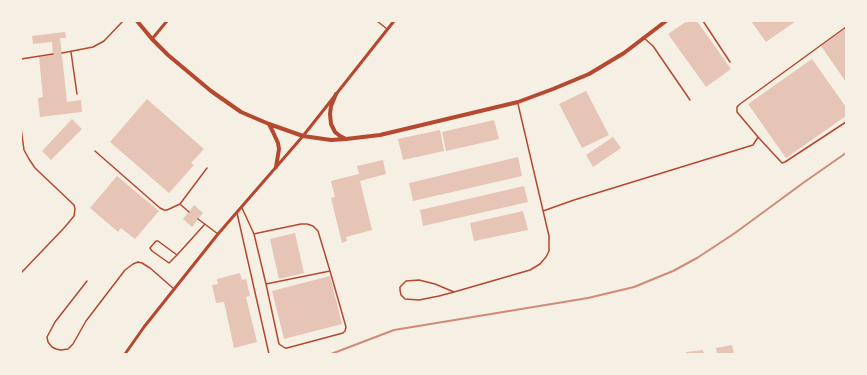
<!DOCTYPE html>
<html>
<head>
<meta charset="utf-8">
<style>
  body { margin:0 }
  #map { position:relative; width:867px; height:375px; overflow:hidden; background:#f6efe4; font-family:"Libre Baskerville",serif }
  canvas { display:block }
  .frame { position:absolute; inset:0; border:22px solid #f6efe4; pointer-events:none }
</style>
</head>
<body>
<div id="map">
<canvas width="867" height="375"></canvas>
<div class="frame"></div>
</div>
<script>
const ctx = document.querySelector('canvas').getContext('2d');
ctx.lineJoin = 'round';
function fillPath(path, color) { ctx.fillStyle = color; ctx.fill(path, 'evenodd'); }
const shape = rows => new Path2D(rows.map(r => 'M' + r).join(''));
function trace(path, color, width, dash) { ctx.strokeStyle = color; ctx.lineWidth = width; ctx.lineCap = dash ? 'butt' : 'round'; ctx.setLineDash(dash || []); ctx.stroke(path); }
const building = shape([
  [687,21,697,21,731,69,706,87,668,34],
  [751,21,796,21,766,42],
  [846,28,846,82,821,46],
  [65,32,66,38,60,38,67,102,81,100,82,112,40,117,38,98,43,97,39,57,53,55,52,42,33,44,32,36],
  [812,59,846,107,846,116,786,158,748,104],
  [586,91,609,135,582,148,559,104],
  [147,99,204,149,191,163,194,165,169,193,110,142],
  [72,119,82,129,51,160,42,151],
  [494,120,499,139,446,151,442,132],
  [440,130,444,151,403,160,398,139],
  [613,137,621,148,593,167,586,155],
  [518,157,522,176,413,201,409,183],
  [383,160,386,174,360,181,372,230,346,237,347,241,342,243,331,198,335,197,331,181,359,174,357,166],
  [117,176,159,211,135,239,121,228,118,232,90,208],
  [524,186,528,202,423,226,420,210],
  [194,205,203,213,192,227,183,219],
  [523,211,528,230,474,241,470,223],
  [295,233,304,273,279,279,270,239],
  [240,273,242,280,246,279,250,296,246,297,257,342,234,348,224,302,216,303,212,285,218,284,217,279],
  [330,276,342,324,284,339,272,291],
  [732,345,734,354,717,354,716,348],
  [703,350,704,354,686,354,686,352]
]);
const service = shape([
  [377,21,387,29],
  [703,21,730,62],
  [846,27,740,104,737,107,737,112,758,137,782,163,785,162,846,122],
  [644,38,653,46,690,100],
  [71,52,77,94],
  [62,53,93,47,104,41,123,21],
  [21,59,53,54],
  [21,128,24,150,29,159,35,168,74,205,75,209,74,216,64,228,21,273],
  [95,151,160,208,164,210,167,210,180,204],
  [242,208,254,234],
  [543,211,574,200,753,145,758,137],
  [189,212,180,204,207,168],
  [237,213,269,354],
  [198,219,218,234],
  [301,224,307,224,313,226,318,231,330,271,346,327,345,331,343,333,287,348,285,348,279,344,266,284,254,234,258,233,301,224],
  [177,255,158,241,156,241,150,248,152,251,169,263,177,255,205,224],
  [87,281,55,322,47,337,48,342,52,347,56,349,61,350,68,349,73,344,86,321,125,270,133,264,138,262,142,263,150,268,174,289],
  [266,284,330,271],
  [454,292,435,284,419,280,406,281,400,287,400,290,401,295,405,299,419,300,439,296,454,292,530,270,540,264,546,257,549,251,549,236,518,104]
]);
const minor = shape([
  [152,39,167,21],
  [125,354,144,327,218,234,303,136,394,21]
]);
const secondary = shape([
  [137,21,152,39,168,55,211,91,241,112,269,124,303,136,331,140,346,139,380,135,518,102,553,89,589,74,624,53,666,21],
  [336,94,331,106,330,114,331,124,335,132,340,136,346,139],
  [269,124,273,132,278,143,279,149,276,167]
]);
const rail = shape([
  [331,354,394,330,588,298,634,287,673,271,697,258,735,233,803,183,846,153]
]);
fillPath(building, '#e6c5b7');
trace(service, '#b5482f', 1.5);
trace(minor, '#b5482f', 3);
trace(secondary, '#b5482f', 4);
trace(rail, '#cf8b77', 2);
</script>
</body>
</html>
